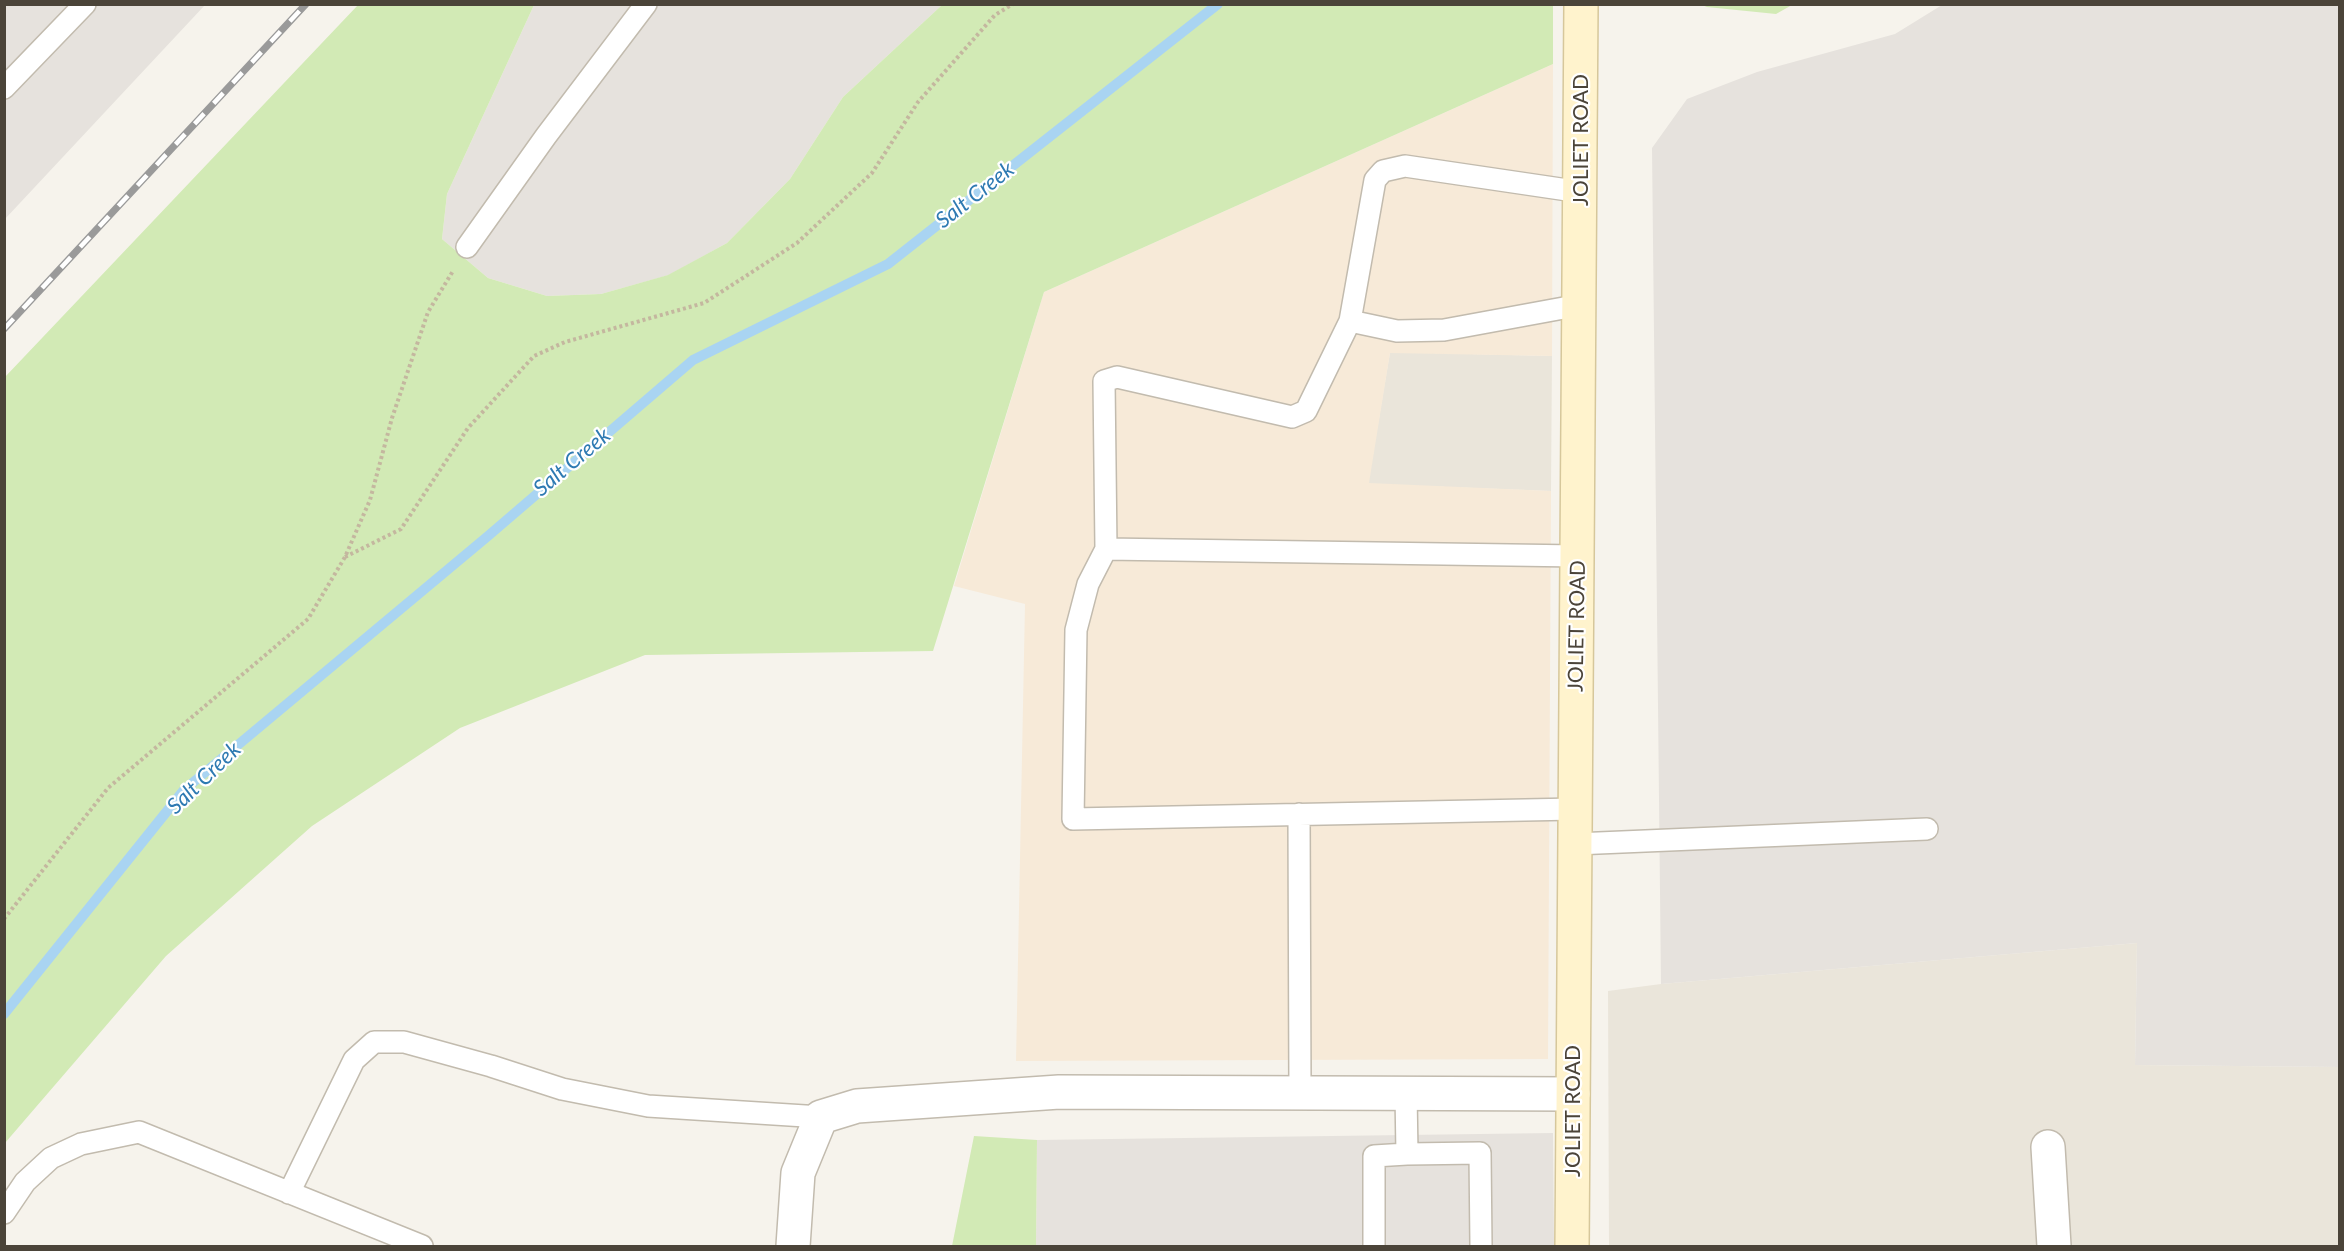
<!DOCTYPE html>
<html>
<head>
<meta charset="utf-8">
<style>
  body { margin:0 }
  #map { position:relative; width:2344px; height:1251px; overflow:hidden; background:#f6f3ec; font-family:Lato,sans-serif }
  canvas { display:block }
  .frame { position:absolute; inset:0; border:6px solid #4b4439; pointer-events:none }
</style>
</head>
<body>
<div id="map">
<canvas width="2344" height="1251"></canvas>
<div class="frame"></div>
</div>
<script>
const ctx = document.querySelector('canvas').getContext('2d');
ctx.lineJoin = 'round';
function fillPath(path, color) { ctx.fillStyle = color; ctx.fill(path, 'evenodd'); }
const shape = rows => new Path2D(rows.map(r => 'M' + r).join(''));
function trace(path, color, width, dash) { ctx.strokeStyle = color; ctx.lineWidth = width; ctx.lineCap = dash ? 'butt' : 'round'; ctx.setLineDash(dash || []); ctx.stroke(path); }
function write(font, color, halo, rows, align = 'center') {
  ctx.font = font + ' Lato,sans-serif'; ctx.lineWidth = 4.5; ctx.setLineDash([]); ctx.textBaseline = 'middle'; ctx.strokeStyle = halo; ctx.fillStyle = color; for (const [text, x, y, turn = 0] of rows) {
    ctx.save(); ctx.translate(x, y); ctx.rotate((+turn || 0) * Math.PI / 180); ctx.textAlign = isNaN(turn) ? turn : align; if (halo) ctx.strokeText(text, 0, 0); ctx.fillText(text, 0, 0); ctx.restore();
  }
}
const residential = shape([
  [1390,352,1552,356,1551,491,1368,484],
  [2137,943,2135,1065,2339,1067,2339,1246,1609,1246,1608,991,1661,984]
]);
const commercial = shape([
  [1553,64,1552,356,1390,353,1369,483,1551,491,1548,1059,1016,1061,1025,604,954,586,1044,292]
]);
const industrial = shape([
  [5,5,205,5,5,219],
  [534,5,942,5,843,97,790,179,727,243,669,275,601,294,547,296,488,278,442,239,447,194],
  [1942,5,2339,5,2339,1067,2135,1065,2137,943,1661,984,1652,148,1687,99,1757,72,1895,34],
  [1553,1133,1554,1246,1036,1246,1037,1140]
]);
const green = shape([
  [358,5,534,5,447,194,442,239,488,278,547,296,601,294,668,275,727,243,790,179,843,97,942,5,1553,5,1553,64,1044,292,933,651,645,655,460,728,312,826,166,956,5,1143,5,377],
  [1702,5,1792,5,1776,14,1707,7],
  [974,1136,1037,1140,1036,1246,952,1246]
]);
const stream = shape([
  [4,1014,184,790,488,536,693,360,888,264,1218,4]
]);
const path = shape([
  [345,557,401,529,468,428,534,356,565,342,704,303,797,243,872,173,918,102,995,15,1013,4],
  [4,919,108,788,308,619,345,557,370,500,392,418,428,312,453,271]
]);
const lane = shape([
  [4,88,85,4],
  [467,247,546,136,646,4],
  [1580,305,1444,330,1397,331,1350,321,1375,180,1383,171,1405,166,1581,192],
  [1106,549,1104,381,1117,377,1292,417,1306,411,1350,321],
  [1575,809,1073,819,1076,630,1088,584,1106,549,1578,556],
  [1299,814,1300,1093],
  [1575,844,1927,829],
  [1407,1154,1480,1153,1481,1246],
  [289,1193,354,1060,374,1042,404,1042,491,1066,562,1089,648,1106,821,1117],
  [4,1213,25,1182,51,1158,81,1144,139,1132,422,1246],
  [1374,1246,1374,1156,1407,1154,1406,1093]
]);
const street = shape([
  [2048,1147,2054,1246],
  [793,1246,798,1173,821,1117,857,1106,1059,1092,1573,1094]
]);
const secondary = shape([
  [1572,1246,1581,4]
]);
const rail = shape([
  [4,329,306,4]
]);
const streetNames = [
  ["JOLIET ROAD",1581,140,-90],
  ["JOLIET ROAD",1577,626,-89],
  ["JOLIET ROAD",1573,1111,-90]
];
const waterNames = [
  ["Salt Creek",975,195,-38],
  ["Salt Creek",572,462,-40],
  ["Salt Creek",204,778,-44]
];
fillPath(residential, '#eae5da');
fillPath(commercial, '#f7ead8');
fillPath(industrial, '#e6e2dd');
fillPath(green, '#d2eab5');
trace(stream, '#a9d4f2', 10);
trace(lane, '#c2bbae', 24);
trace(street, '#c2bbae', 36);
trace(secondary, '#d6c79b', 36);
trace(path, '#c4b79f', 4, [3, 3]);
trace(lane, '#fff', 21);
trace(street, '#fff', 33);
trace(secondary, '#fff3cd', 33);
trace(rail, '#9a9a9a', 7);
trace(rail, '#fff', 4.5, [14]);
write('21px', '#4b4439', '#fff', streetNames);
write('italic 22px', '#2e7ab2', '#fff', waterNames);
</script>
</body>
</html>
